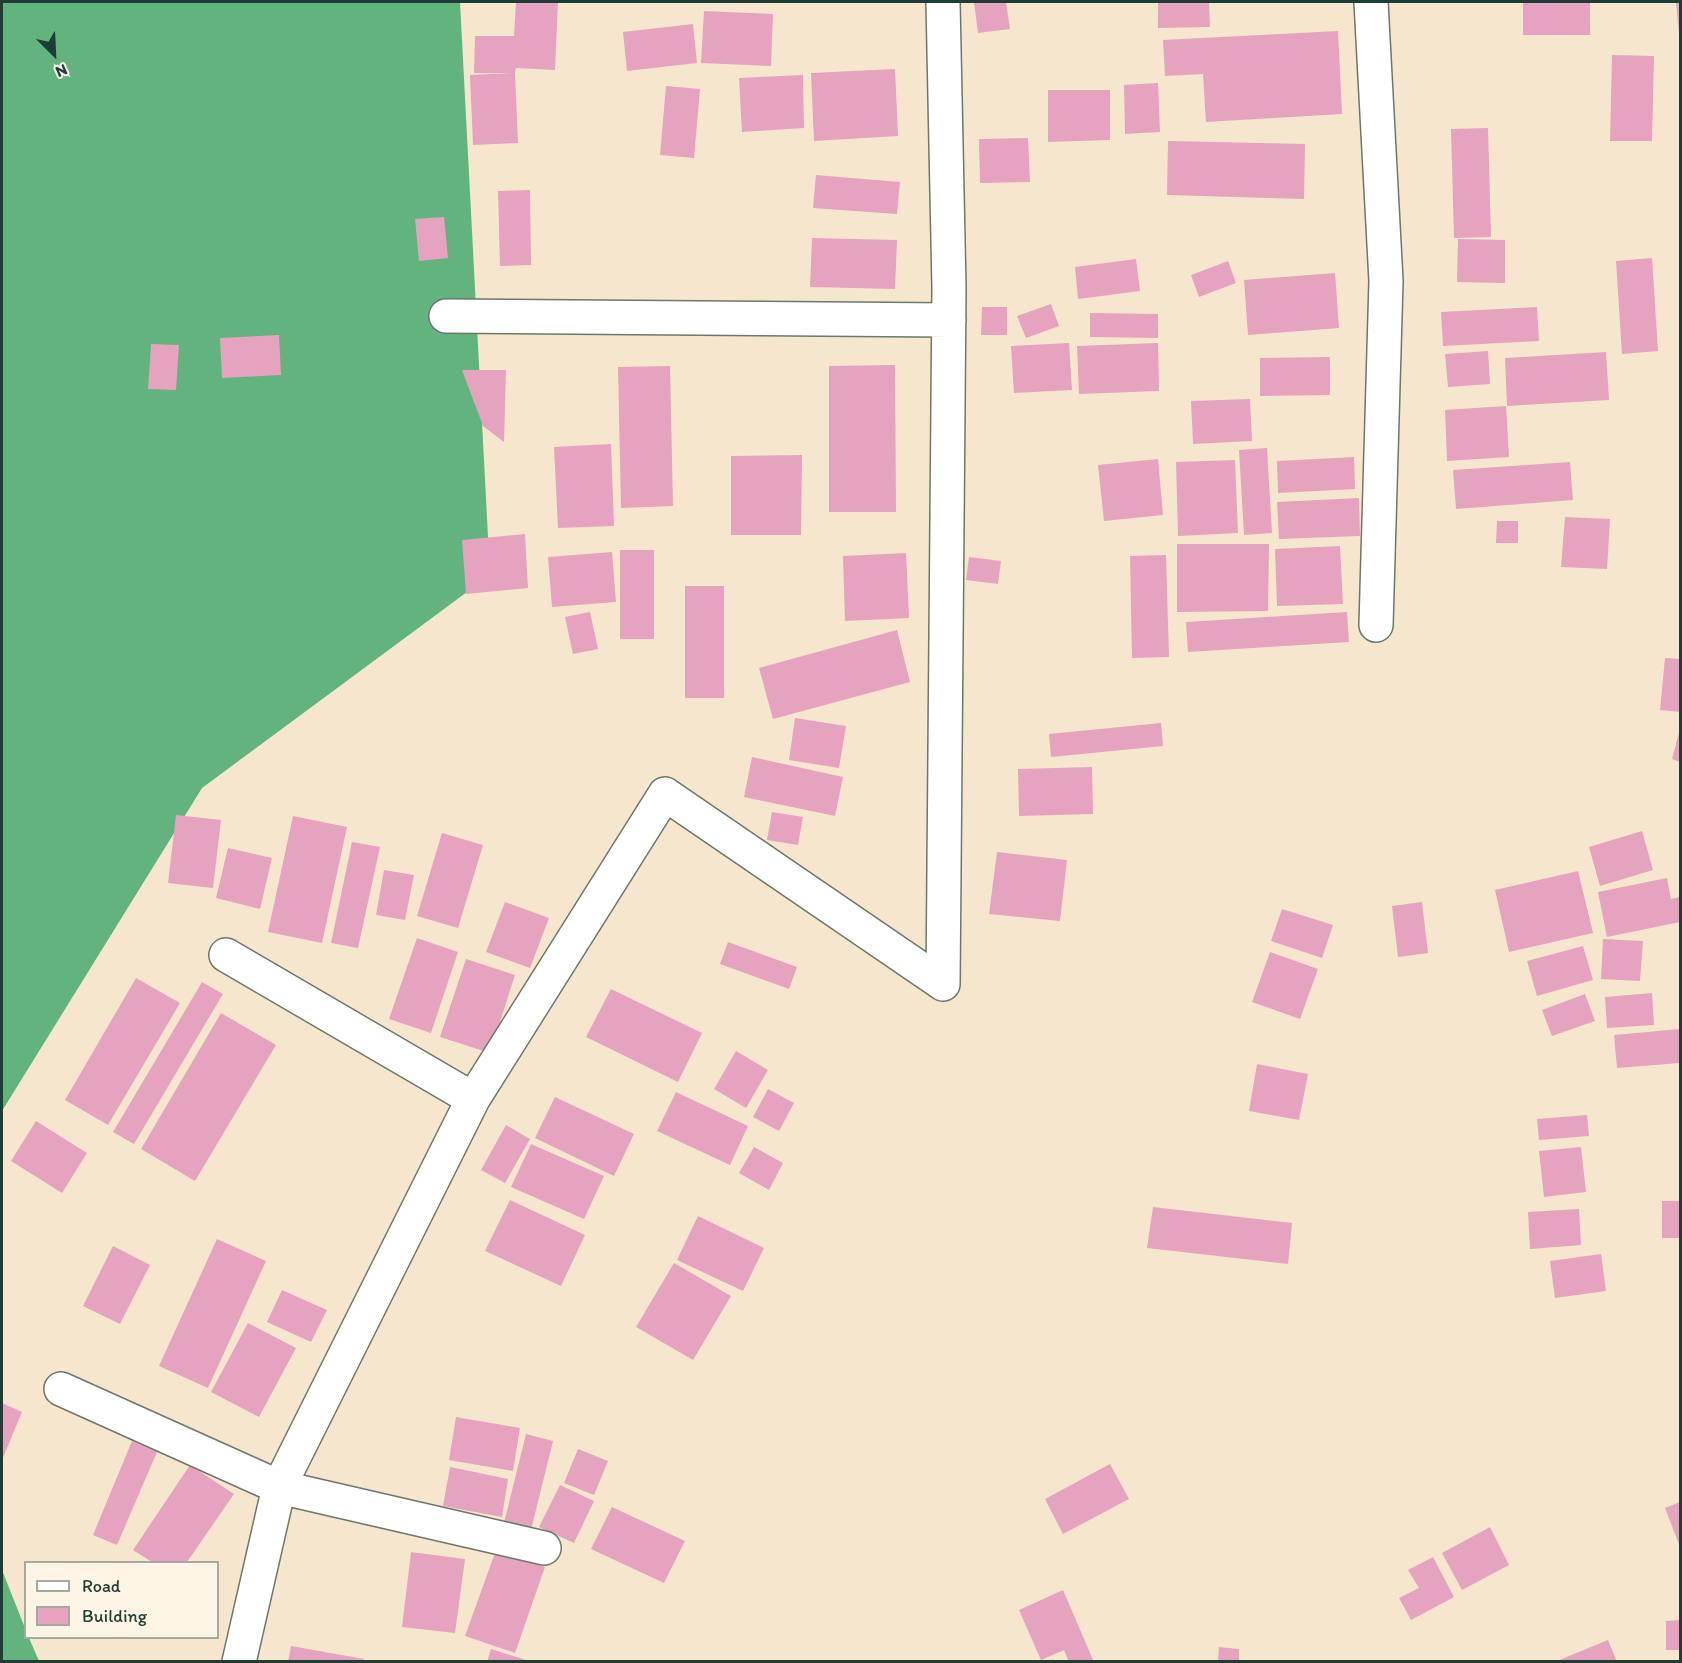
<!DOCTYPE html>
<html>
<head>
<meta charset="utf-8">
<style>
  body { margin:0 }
  #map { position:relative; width:1682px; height:1663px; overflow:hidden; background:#f7e6ce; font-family:Itim,sans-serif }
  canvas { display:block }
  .frame { position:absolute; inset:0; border:3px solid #1f3d34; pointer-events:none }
  .legend { position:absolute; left:24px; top:1561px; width:195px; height:78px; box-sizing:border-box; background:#fcf5e5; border:2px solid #a4ab9e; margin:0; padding:8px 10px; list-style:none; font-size:18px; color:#1f3d34 }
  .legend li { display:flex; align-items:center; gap:12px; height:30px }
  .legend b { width:30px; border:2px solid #a4ab9e }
  .north { position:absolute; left:24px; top:24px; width:60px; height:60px; -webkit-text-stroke:4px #fcf5e5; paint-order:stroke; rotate:156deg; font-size:16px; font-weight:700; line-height:24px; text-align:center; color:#1f3d34 }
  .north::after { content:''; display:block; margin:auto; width:21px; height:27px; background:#1f3d34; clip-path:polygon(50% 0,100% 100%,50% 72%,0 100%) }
</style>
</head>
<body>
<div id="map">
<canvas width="1682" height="1663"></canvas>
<div class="frame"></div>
<ul class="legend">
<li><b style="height:8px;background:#fff"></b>Road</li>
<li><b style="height:16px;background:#e5a3bf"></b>Building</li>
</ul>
<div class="north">N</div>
</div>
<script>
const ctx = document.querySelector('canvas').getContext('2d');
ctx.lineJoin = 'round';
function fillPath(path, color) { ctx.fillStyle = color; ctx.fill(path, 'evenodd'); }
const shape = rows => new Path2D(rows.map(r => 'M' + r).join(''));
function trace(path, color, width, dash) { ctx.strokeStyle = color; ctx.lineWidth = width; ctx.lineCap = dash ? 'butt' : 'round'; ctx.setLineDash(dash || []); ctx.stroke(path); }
const forest = shape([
  [2,2,460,2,490,575,202,788,2,1111],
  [2,1570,25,1628,26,1638,29,1638,39,1661,2,1661]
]);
const building = shape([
  [516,2,558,2,555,70,516,68,515,73,518,143,473,145,470,75,512,73,474,73,475,36,514,36],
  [974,2,1006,2,1010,29,978,33],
  [1158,2,1209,2,1210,27,1158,28],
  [1523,2,1590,2,1590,35,1523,35],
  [1676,2,1680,2,1680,33,1679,33],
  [704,11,773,14,771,66,701,63],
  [693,24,697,63,627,71,623,32],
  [1338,31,1342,114,1206,122,1203,74,1165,76,1163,40],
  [1612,55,1654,56,1652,141,1610,141],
  [895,69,898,136,814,141,811,73],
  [803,75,804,128,742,132,739,78],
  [1158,83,1160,132,1125,134,1124,85],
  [666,86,700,89,694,158,660,155],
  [1048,90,1110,90,1110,140,1048,142],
  [1488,128,1491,237,1454,238,1451,129],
  [1028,138,1030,182,980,183,979,139],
  [1168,141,1305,144,1304,199,1167,195],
  [816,175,900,182,897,214,813,208],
  [530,190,531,265,500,266,498,191],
  [444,217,448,258,419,261,415,219],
  [812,238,897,240,895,289,810,287],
  [1458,239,1505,240,1505,283,1457,282],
  [1652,258,1658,351,1622,354,1616,261],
  [1136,259,1140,291,1078,299,1075,267],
  [1228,261,1236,283,1199,297,1191,275],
  [1335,273,1339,328,1248,335,1244,280],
  [1051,304,1059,326,1026,338,1017,316],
  [982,307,1007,307,1007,335,981,335],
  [1537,307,1539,341,1443,346,1441,312],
  [1090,313,1158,314,1158,338,1090,337],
  [279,335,281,375,222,378,220,338],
  [1069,343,1072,390,1014,393,1011,346],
  [1158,343,1159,391,1079,394,1077,346],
  [151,344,179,345,176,390,148,389],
  [1488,351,1490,384,1448,387,1445,354],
  [1606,352,1609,400,1507,406,1505,358],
  [1330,357,1330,395,1260,396,1260,358],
  [895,365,896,512,829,512,829,366],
  [670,366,673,506,621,508,618,367],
  [462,370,506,370,504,442,483,426],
  [1250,399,1252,441,1193,444,1191,401],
  [1506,406,1509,457,1447,461,1445,410],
  [611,444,614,526,558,528,554,447],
  [1267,448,1272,533,1244,535,1239,450],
  [802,455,801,535,731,535,731,456],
  [1354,457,1355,489,1278,493,1277,461],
  [1158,459,1163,515,1104,521,1098,465],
  [1235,460,1238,533,1178,536,1176,462],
  [1570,462,1573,500,1456,509,1453,470],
  [1359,498,1360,536,1279,539,1277,502],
  [1565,517,1610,519,1607,569,1561,567],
  [1497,521,1518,521,1518,543,1496,543],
  [525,534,528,588,466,594,462,540],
  [1177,544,1269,544,1268,611,1177,612],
  [1340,546,1343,604,1277,606,1275,549],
  [620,550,654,550,654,639,620,639],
  [612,552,616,602,552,607,548,557],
  [906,553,909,618,845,621,843,556],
  [1166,555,1169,657,1132,658,1130,556],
  [969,557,1001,561,998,584,966,580],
  [685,586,724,586,724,698,685,698],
  [590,612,598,649,573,654,565,617],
  [1347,612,1349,642,1188,652,1186,622],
  [897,630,910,682,773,719,759,668],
  [1665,658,1680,659,1680,712,1660,710],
  [795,718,846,726,839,768,789,760],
  [1161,723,1163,746,1051,757,1049,734],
  [1680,729,1680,762,1672,759],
  [752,757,843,777,835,816,744,797],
  [1092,767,1093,814,1019,816,1018,769],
  [772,812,803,817,798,845,767,840],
  [176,815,221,820,213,888,168,883],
  [293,816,347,827,322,943,268,932],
  [1642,831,1653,870,1600,886,1589,847],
  [442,833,483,845,458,928,417,916],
  [352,842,380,847,358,948,331,943],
  [228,848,272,858,260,909,216,898],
  [997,852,1067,860,1060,921,989,914],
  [384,870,414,875,405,920,376,915],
  [1578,871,1593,933,1509,952,1495,890],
  [1667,878,1671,899,1680,897,1680,922,1607,937,1598,892],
  [505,902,549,918,530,968,486,952],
  [1422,902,1428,953,1398,957,1392,906],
  [1282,909,1333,925,1322,958,1271,941],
  [417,938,458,952,431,1033,389,1019],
  [1603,939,1643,941,1640,981,1601,979],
  [728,942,797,967,789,989,720,964],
  [1583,946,1593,980,1537,996,1527,961],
  [1270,952,1318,969,1300,1019,1252,1002],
  [466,959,515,975,490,1053,440,1037],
  [136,978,180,1003,108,1125,65,1100],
  [202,982,223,994,134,1144,113,1132],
  [611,989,702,1033,678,1082,586,1037],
  [1652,993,1654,1025,1607,1028,1605,997],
  [1585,994,1595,1021,1552,1036,1542,1010],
  [221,1013,276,1045,195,1181,141,1149],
  [1680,1029,1680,1063,1617,1068,1614,1035],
  [736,1051,768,1070,746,1108,714,1089],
  [1257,1064,1308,1074,1299,1120,1249,1111],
  [768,1089,794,1103,779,1131,753,1117],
  [676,1092,748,1126,730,1165,657,1131],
  [555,1097,634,1134,614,1176,535,1138],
  [1587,1115,1589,1136,1539,1140,1537,1119],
  [36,1121,87,1153,62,1193,11,1161],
  [506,1125,530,1139,505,1183,481,1170],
  [531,1144,604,1176,584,1219,511,1187],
  [754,1147,783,1163,769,1190,739,1173],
  [1581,1147,1586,1192,1544,1197,1539,1151],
  [510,1200,585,1235,561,1286,485,1251],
  [1662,1201,1680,1201,1680,1238,1662,1238],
  [1153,1207,1292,1223,1288,1264,1147,1248],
  [1579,1209,1581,1245,1530,1249,1528,1212],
  [698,1216,764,1248,743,1291,677,1260],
  [217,1239,266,1261,208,1388,159,1366],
  [113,1246,150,1265,120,1324,83,1306],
  [1601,1254,1606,1291,1555,1298,1550,1261],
  [674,1263,731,1296,693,1360,636,1327],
  [282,1290,327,1310,311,1342,267,1322],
  [248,1323,296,1348,259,1417,211,1392],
  [2,1403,22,1412,2,1460],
  [456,1417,520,1428,513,1471,449,1460],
  [526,1434,553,1441,531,1530,504,1523],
  [132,1441,157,1452,117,1545,93,1535],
  [578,1449,608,1461,594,1495,564,1483],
  [1110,1464,1129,1499,1063,1534,1045,1499],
  [190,1465,234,1494,187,1562,152,1562,133,1550],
  [450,1467,508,1479,502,1517,443,1506],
  [560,1485,594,1501,574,1543,539,1527],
  [1680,1502,1680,1547,1665,1508],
  [612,1507,685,1541,664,1583,591,1549],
  [1490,1527,1509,1565,1462,1590,1442,1553],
  [496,1550,545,1567,515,1653,465,1636],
  [411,1552,465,1559,455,1633,402,1627],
  [1433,1557,1454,1597,1411,1620,1399,1598,1419,1588,1408,1570],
  [1063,1590,1094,1662,1069,1662,1064,1650,1041,1660,1019,1610],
  [1680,1620,1680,1650,1666,1650,1666,1621],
  [1608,1640,1617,1662,1557,1662,1557,1661],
  [291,1646,364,1659,364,1662,288,1662],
  [1219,1647,1239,1649,1239,1662,1218,1662],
  [491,1649,529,1661,529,1662,487,1662]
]);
const street = shape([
  [943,2,949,288,943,984],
  [1371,2,1386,281,1376,625],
  [446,316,949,320],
  [226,955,473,1099],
  [61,1389,279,1487,544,1548],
  [239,1662,279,1487,473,1099,665,794,943,984]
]);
fillPath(forest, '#63b37e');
fillPath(building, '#e5a3bf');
trace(street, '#6b786a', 36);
trace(street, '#fff', 33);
</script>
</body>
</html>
